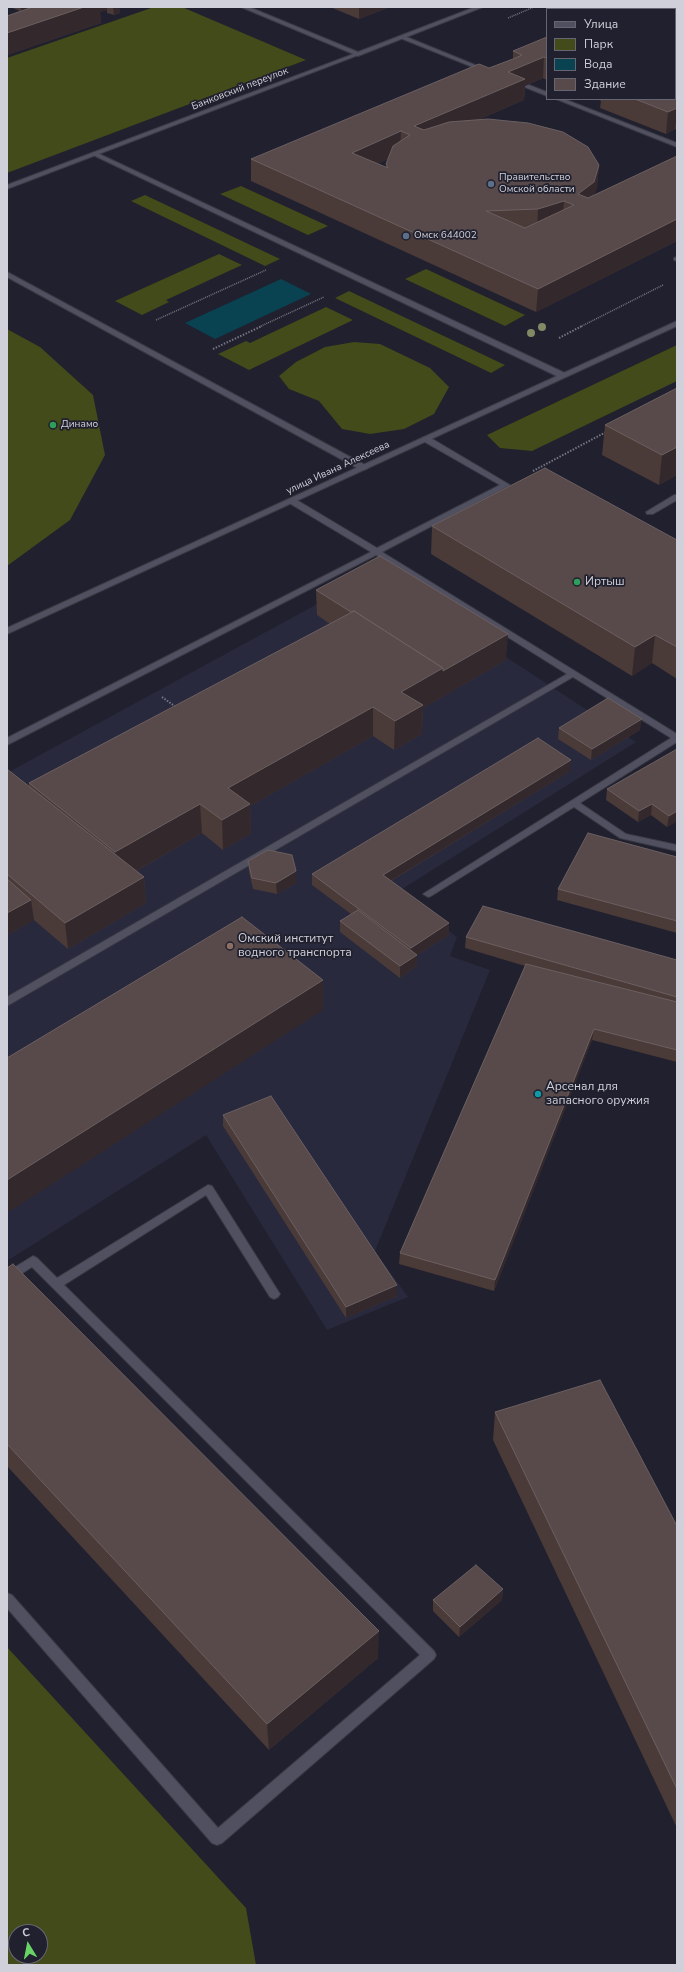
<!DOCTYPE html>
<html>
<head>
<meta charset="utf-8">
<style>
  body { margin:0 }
  #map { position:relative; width:684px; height:1972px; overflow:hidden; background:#20202e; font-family:"Nunito Sans",sans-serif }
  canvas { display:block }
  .frame { position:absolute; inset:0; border:8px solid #d0d0da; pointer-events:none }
  .legend { position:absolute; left:546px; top:8px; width:130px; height:92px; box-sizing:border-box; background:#20202e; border:1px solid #666673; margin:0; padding:5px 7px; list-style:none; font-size:12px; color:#d0d0da }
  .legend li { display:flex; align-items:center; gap:8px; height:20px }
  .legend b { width:20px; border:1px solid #666673 }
  .north { position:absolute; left:8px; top:1924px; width:40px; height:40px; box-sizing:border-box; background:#20202e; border:1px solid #666673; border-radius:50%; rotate:350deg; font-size:11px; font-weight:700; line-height:16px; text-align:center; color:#d0d0da }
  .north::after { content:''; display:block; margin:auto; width:14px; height:18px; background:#68d465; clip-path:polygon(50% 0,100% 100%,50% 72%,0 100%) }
</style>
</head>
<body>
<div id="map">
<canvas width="684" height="1972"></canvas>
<div class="frame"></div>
<ul class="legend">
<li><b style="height:5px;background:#505060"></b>Улица</li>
<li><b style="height:11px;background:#424b19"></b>Парк</li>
<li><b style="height:11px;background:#094250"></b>Вода</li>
<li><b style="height:11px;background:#584a4a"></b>Здание</li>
</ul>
<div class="north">С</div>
</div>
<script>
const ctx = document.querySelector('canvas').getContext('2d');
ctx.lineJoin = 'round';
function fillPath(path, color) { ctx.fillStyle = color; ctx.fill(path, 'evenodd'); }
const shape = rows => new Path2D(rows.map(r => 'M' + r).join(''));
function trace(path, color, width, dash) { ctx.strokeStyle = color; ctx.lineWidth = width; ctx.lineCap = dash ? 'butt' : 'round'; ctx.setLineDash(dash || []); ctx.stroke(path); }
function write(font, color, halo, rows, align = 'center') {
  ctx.font = font + ' "Nunito Sans",sans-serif'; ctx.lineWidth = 3.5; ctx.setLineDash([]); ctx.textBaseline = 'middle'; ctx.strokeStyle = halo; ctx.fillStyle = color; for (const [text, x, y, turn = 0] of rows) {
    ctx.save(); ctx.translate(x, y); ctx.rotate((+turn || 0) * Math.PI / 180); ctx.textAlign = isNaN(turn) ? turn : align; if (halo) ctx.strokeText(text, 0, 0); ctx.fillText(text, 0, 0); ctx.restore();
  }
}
const built = shape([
  [376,572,636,742,399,891,457,937,450,956,490,970,375,1251,408,1297,327,1330,206,1135,7,1261,7,773]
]);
const green = shape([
  [154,7,182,7,306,60,7,173,7,58],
  [241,186,328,226,308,235,220,194],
  [145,195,280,259,265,266,131,201],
  [219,254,242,265,166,300,169,302,142,315,115,301],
  [426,269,525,315,505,326,405,279],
  [349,291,505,365,491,373,335,298],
  [326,307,353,320,249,370,218,354,246,341,250,343],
  [7,329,40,347,93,395,105,455,70,520,7,566],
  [354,342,380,344,430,368,449,387,434,414,404,429,370,434,342,429,319,401,289,389,279,376,296,362,325,347],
  [677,345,677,381,532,451,500,448,487,435],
  [7,1647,246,1908,256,1965,7,1965],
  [16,1932,40,1932,40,1956,16,1956]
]);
const water = shape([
  [281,279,311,294,215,339,185,323]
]);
const pathFar1 = shape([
  [508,18,534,7],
  [156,320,266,270],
  [259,327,324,297],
  [580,327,663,285]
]);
const path = shape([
  [559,338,582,326],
  [213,349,262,326],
  [533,471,606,432],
  [162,697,176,707]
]);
const service = shape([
  [400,36,404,36,490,71,485,72,400,38,400,36],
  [512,80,516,80,547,92,547,96,512,82,512,80],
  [556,99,564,99,677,143,677,147,556,99],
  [95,152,567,374,568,376,561,378,93,155,92,154,95,152],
  [677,257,677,261,674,260,674,258,677,257],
  [7,272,367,466,368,468,364,470,361,470,7,277,7,272],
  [423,437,429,437,510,485,382,552,677,734,677,742,580,803,626,834,677,845,677,851,620,838,574,807,431,896,428,897,423,894,671,738,573,677,7,1006,7,997,567,674,376,555,7,745,7,738,371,552,289,503,289,499,295,499,377,548,500,485,423,441,423,437],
  [674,495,677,495,677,500,653,514,647,514,646,512,674,495],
  [208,1185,212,1186,278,1291,280,1294,278,1297,274,1299,270,1297,206,1195,64,1285,434,1651,436,1655,434,1659,222,1843,217,1845,212,1843,7,1608,7,1593,12,1595,218,1828,420,1655,32,1267,7,1283,7,1272,33,1256,37,1258,57,1278,208,1185]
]);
const minor = shape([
  [356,53,361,54,7,189,7,185,356,53],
  [677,321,677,326,7,634,7,628,677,321]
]);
const tertiary = shape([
  [241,7,249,7,358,52,475,7,483,7,358,56,241,7]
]);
const trees = [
  [542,327],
  [531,333]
];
const wall = shape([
  [10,7,119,7,120,13,114,15,107,13,107,10,100,12,101,23,7,55,7,16,20,11],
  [330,7,390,7,359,19],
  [547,37,547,80,543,78,525,86,524,100,478,120,599,165,597,187,594,195,677,156,677,241,536,312,251,181,251,159,489,68,513,59,513,51],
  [388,159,386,164,386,167,377,164],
  [677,81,677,130,675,129,666,134,600,108,601,101,597,99,675,99],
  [677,388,677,475,659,485,602,455,605,425],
  [432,526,677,540,677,679,652,663,632,676,431,554],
  [316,590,506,660,423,708,422,734,394,750,373,736,250,806,251,833,223,850,202,833,136,871,144,877,146,903,68,949,34,920,7,935,7,769,29,786,29,783,330,624,317,615],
  [559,728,640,730,591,760,558,739],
  [677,749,677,821,667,827,651,815,638,822,606,800,607,789],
  [570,771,391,881,449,935,417,955,417,966,400,978,340,932,340,921,351,914,312,885,312,874],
  [677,857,677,933,557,900,558,889],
  [248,861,296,883,277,894,253,889,249,872],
  [466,937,677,960,677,1062,592,1040,494,1291,399,1264,400,1253,525,966,465,948],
  [223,1115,397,1285,397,1296,346,1318,223,1126],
  [7,1268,378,1658,269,1750,7,1466],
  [495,1412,677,1526,677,1828,493,1440],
  [503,1589,502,1600,459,1637,433,1611,433,1600]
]);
const shadedWall = shape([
  [21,7,36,7,21,12],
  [84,7,107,7,107,10,100,12,101,23,7,55,7,33],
  [113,7,119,7,120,13,114,15],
  [359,7,390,7,359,19],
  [675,43,677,43,677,63,675,64],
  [544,57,543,78,525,86,524,100,414,148,414,126,508,72],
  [677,108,677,115,675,129,666,134,668,112],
  [401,131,400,154,352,175,352,153],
  [599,165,597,187,592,205,578,194],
  [564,201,562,223,537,231,538,209],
  [677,219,677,241,536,312,538,289],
  [677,447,677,475,659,485,662,455],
  [508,634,506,660,423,708,422,734,394,750,395,721,401,692,443,668],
  [655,635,652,663,632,676,635,647],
  [373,707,373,736,250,806,251,833,223,850,222,820,228,788],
  [642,719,640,730,591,760,592,749],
  [571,760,570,771,382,886,383,875],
  [200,804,202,833,118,881,115,852],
  [652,804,651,815,638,822,639,811],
  [677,811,677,821,667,827,669,816],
  [296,871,296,883,277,894,276,883],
  [144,877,146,903,68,949,65,923],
  [31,900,34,920,7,935,7,913],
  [449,923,449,935,417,955,417,966,400,978,400,966,411,959,411,948],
  [323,980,323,1010,7,1213,7,1180],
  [594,1029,592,1040,494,1291,495,1280],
  [397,1285,397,1296,346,1318,346,1307],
  [503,1589,502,1600,459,1637,460,1627],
  [379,1631,378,1658,269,1750,267,1724]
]);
const building = shape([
  [33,7,84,7,7,33,7,16,33,7],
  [619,7,677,7,677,43,675,43,675,9,614,9,619,7],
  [547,37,547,58,544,57,508,72,525,79,414,126,424,130,449,122,488,119,528,123,563,132,588,147,599,165,594,182,578,194,588,198,677,156,677,219,538,289,251,159,479,64,489,68,513,59,522,55,513,51,547,37],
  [401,131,410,135,393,146,386,164,388,168,352,153,401,131],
  [564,201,574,205,525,228,486,211,538,209,564,201],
  [675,81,677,81,677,108,668,112,635,99,675,99,675,81],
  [677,388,677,447,662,455,605,425,677,388],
  [545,468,677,540,677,647,655,635,635,647,432,526,545,468],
  [380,556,508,634,443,671,443,668,354,611,351,612,316,590,380,556],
  [354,611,443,668,401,692,423,705,395,721,373,707,228,788,250,804,222,820,200,804,115,852,29,783,354,611],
  [608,698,642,719,592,749,559,728,608,698],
  [538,738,571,760,383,875,449,923,411,948,312,874,538,738],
  [677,749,677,811,669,816,652,804,639,811,607,789,677,749],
  [7,769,144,877,65,923,7,874,7,769],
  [588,833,677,857,677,921,558,889,588,833],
  [268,850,292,855,296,871,276,883,252,878,248,861,268,850],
  [7,879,31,900,7,913,7,879],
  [483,906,677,960,677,997,466,937,483,906],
  [358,910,417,955,400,966,340,921,358,910],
  [242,917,323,980,7,1180,7,1058,242,917],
  [526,964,677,1002,677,1050,594,1029,495,1280,400,1253,526,964],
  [271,1096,397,1285,346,1307,223,1115,271,1096],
  [13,1264,379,1631,267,1724,7,1444,7,1268,13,1264],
  [600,1380,677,1526,677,1789,495,1412,600,1380],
  [476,1565,503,1589,460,1627,433,1600,476,1565]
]);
const markers = [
  [491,184,4,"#5c6f8a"],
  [406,236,4,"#5c6f8a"],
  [53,425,4,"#2e9e5b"],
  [577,582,4,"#2e9e5b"],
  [230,946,4,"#8d6e63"],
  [538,1094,4,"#0f9aa8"]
];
const farStreetnames = [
  ["Банковский переулок",240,89,-21],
  ["улица Ивана Алексеева",338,468,-25]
];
const farPoinames = [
  ["Правительство",499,178],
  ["Омской области",499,190],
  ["Омск 644002",414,236],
  ["Динамо",61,425]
];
const poiNames = [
  ["Иртыш",585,582],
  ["Омский институт",238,939],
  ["водного транспорта",238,953],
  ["Арсенал для",546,1087],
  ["запасного оружия",546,1101]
];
fillPath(built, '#29293d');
fillPath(green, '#424b19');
fillPath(water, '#094250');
trace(service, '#3a3a45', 2);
trace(minor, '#3a3a45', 2);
trace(tertiary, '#3a3a45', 2);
trace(pathFar1, '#767682', 1.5, [1, 1]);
trace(path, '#767682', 2, [1.5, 1.5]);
fillPath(service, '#505060');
fillPath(minor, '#505060');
fillPath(tertiary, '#505060');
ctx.fillStyle = '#808a64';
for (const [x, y] of trees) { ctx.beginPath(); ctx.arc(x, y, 4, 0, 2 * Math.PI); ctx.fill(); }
fillPath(wall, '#4a3a38');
fillPath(shadedWall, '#33292d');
fillPath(building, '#584a4a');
trace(building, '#6b5f60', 1);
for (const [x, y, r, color] of markers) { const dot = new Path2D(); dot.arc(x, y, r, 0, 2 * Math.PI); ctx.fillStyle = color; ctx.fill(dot); trace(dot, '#20202e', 1.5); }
write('10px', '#d0d0da', '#20202e', farStreetnames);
write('10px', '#d0d0da', '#20202e', farPoinames, 'left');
write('12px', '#d0d0da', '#20202e', poiNames, 'left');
</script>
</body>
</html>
